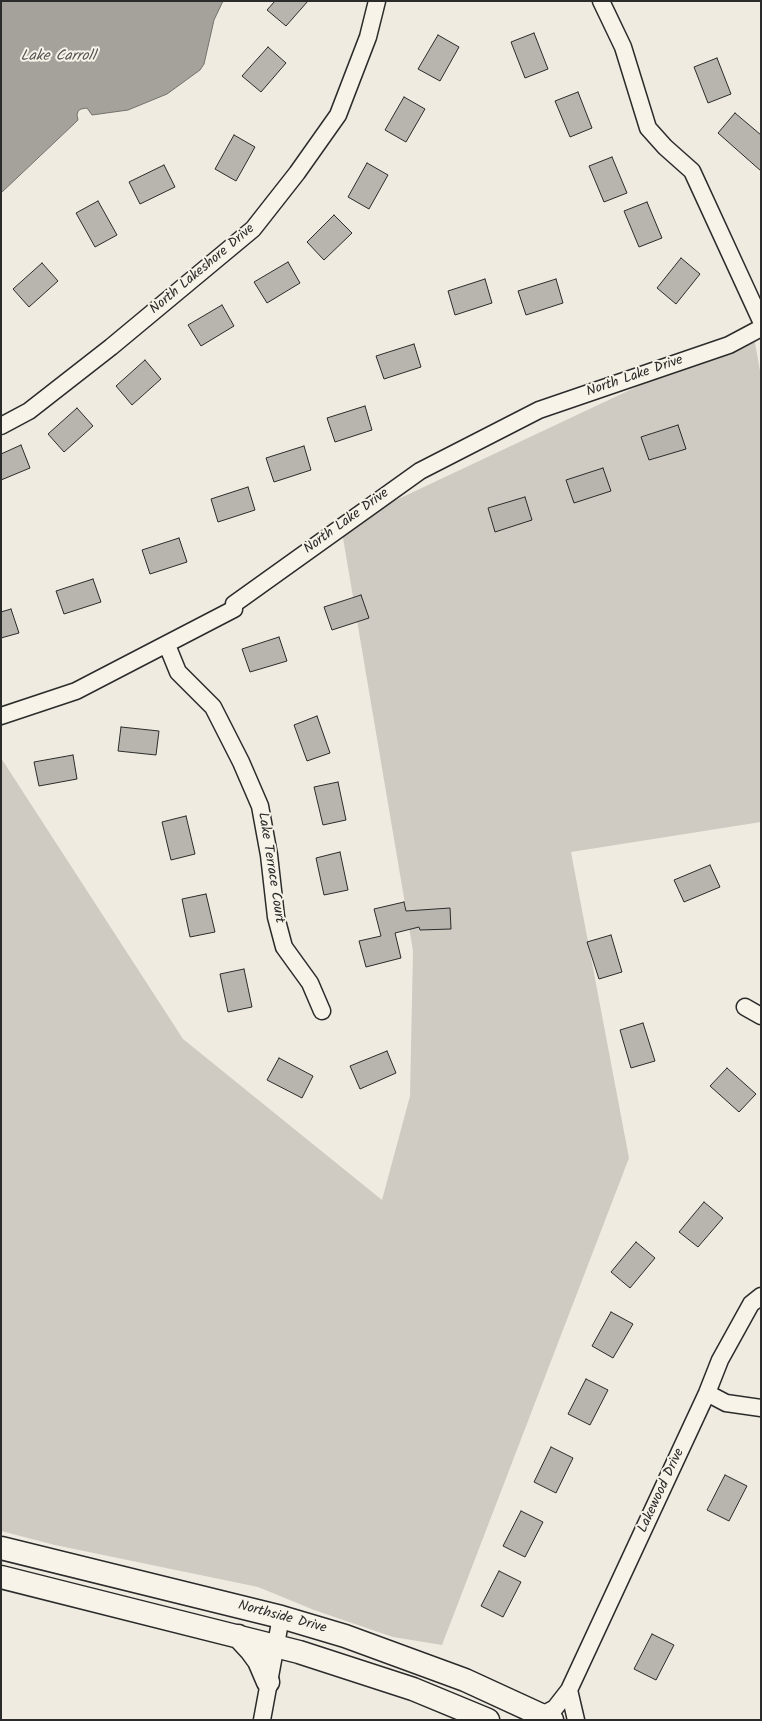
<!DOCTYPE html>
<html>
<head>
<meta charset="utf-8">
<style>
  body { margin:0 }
  #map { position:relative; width:762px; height:1721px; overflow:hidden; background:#efebe0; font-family:Kalam,sans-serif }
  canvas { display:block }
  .frame { position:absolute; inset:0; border:2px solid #2b2b2b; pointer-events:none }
</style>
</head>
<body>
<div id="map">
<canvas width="762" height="1721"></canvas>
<div class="frame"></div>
</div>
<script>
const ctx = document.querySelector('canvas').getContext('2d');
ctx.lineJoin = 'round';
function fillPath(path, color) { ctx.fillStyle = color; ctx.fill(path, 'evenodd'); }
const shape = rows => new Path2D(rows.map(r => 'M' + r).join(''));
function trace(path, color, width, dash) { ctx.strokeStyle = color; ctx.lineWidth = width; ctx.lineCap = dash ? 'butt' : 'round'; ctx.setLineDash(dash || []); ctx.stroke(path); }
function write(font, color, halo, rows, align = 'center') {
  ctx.font = font + ' Kalam,sans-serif'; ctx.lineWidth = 4; ctx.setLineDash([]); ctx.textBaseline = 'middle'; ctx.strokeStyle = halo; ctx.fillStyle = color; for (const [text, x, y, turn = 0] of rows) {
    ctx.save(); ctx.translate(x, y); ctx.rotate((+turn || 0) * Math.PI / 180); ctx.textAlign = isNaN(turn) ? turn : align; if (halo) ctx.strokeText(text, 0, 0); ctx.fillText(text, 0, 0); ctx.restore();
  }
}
const green = shape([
  [753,332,761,376,761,822,571,852,629,1158,442,1645,393,1637,314,1610,258,1587,55,1545,1,1531,1,758,183,1039,382,1200,410,1096,413,951,341,526]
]);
const water = shape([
  [1,1,223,1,214,20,204,64,200,70,167,94,128,110,92,115,87,108,81,109,78,111,77,115,78,120,76,122,1,193,1,1]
]);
const building = shape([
  [275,1,308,1,286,26,267,10,275,1],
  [534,33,548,69,525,78,511,42,534,33],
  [438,35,459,47,440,81,418,69,438,35],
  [268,47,286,63,261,92,242,76,268,47],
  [717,58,731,94,708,103,694,67,717,58],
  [578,92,592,128,570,137,555,101,578,92],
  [404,97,425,109,406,142,385,130,404,97],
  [735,113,761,135,761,171,718,133,735,113],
  [234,135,255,147,236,181,215,169,234,135],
  [612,157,627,193,604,202,589,166,612,157],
  [367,163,388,175,369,209,348,197,367,163],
  [164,165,175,187,140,204,129,182,164,165],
  [98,201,117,235,95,247,76,213,98,201],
  [647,202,662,238,639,247,624,211,647,202],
  [334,215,352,233,324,260,307,242,334,215],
  [681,258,700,274,676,304,657,288,681,258],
  [288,262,300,283,267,303,254,282,288,262],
  [42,263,58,281,29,307,13,289,42,263],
  [485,279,492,303,455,315,448,291,485,279],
  [556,279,563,303,526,315,518,291,556,279],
  [222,305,234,326,201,346,188,325,222,305],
  [414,344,421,367,384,379,376,356,414,344],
  [145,360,161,379,132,405,116,386,145,360],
  [365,406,372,430,335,442,327,418,365,406],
  [77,408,93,426,64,452,48,434,77,408],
  [678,425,686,449,649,460,641,437,678,425],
  [21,445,30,468,1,480,1,454,21,445],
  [304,446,311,470,274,482,266,458,304,446],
  [603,468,611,491,574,503,566,480,603,468],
  [248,487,255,510,218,522,211,499,248,487],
  [525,497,532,520,495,532,488,508,525,497],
  [179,538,187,562,150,574,142,550,179,538],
  [93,579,101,602,64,614,56,591,93,579],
  [361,595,369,618,332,630,324,607,361,595],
  [11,609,19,633,1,638,1,612,11,609],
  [279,637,287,661,250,672,242,649,279,637],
  [317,716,330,753,307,761,294,725,317,716],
  [121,727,159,731,156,755,118,751,121,727],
  [73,755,77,779,39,786,34,762,73,755],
  [338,782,346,820,323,825,314,787,338,782],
  [186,816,195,854,171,860,162,822,186,816],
  [340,852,348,890,324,895,316,858,340,852],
  [710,865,720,887,684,902,674,880,710,865],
  [206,894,215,932,190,937,182,899,206,894],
  [404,902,406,911,450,908,451,929,420,930,419,927,395,933,401,958,366,967,359,941,381,936,374,909,404,902],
  [611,935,622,972,599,979,587,942,611,935],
  [244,969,252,1007,228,1012,220,974,244,969],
  [643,1023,655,1061,631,1068,620,1030,643,1023],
  [387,1051,396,1073,360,1089,350,1066,387,1051],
  [279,1058,313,1076,302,1098,267,1080,279,1058],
  [727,1068,756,1094,739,1112,710,1086,727,1068],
  [704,1202,723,1218,698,1247,679,1232,704,1202],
  [636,1242,655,1258,630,1288,611,1272,636,1242],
  [611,1312,633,1324,613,1358,592,1346,611,1312],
  [586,1379,608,1390,590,1425,568,1414,586,1379],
  [551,1447,573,1458,556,1493,534,1482,551,1447],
  [725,1475,747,1486,729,1521,707,1510,725,1475],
  [521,1511,543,1522,525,1557,503,1546,521,1511],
  [499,1571,521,1582,503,1617,481,1606,499,1571],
  [652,1634,674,1645,656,1680,634,1669,652,1634]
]);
const street = shape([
  [601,1,623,47,648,128,665,147,692,171,761,321],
  [1,426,29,411,111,347,253,229,297,173,338,115,368,37,377,1],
  [167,645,178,672,213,707,241,762,260,806,269,855,276,917,284,947,310,983,322,1011],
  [1,716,76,691,234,609,234,604,420,471,539,410,729,345,761,328],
  [745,1007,761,1016],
  [707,1393,726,1403,761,1408],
  [569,1690,576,1720],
  [542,1715,555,1708,569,1690,707,1393,720,1360,751,1304,761,1296],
  [262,1720,281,1617]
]);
const highway = shape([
  [1,1548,281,1617,345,1636,465,1680,552,1720],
  [1,1577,299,1652,413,1689,488,1720],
  [238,1636,251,1650,259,1661,268,1682]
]);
const streetNames = [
  ["North Lakeshore Drive",203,270,-40],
  ["North Lake Drive",635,377,-19],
  ["North Lake Drive",347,522,-36],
  ["Lake Terrace Court",270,868,81],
  ["Lakewood Drive",662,1491,-65],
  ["Northside Drive",282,1618,15]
];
const waterNames = [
  ["Lake Carroll",58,57]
];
fillPath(green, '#cfcbc2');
fillPath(water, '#a4a29a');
trace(water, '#74726e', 1);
fillPath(building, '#b8b5ae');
trace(building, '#2b2b2b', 1);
trace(street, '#2b2b2b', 19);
trace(highway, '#2b2b2b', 25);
trace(street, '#f7f3e8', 16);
trace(highway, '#f7f3e8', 22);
write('14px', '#2b2b2b', '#f7f3e8', streetNames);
write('italic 15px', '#555552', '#f7f3e8', waterNames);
</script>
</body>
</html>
